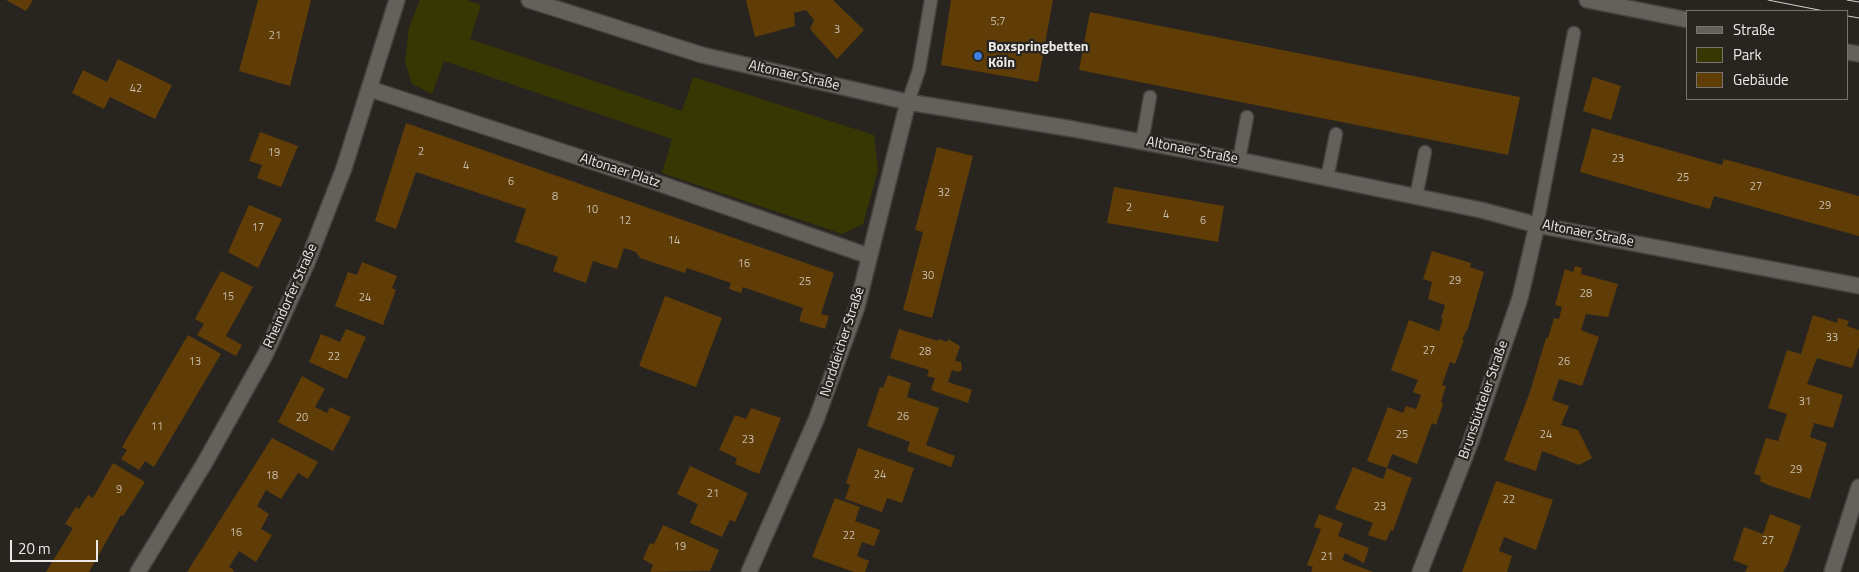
<!DOCTYPE html>
<html>
<head>
<meta charset="utf-8">
<style>
  body { margin:0 }
  #map { position:relative; width:1859px; height:572px; overflow:hidden; background:#282521; font-family:"Titillium Web",sans-serif }
  canvas { display:block }
  .legend { position:absolute; left:1686px; top:10px; width:162px; height:90px; box-sizing:border-box; background:#282521; border:1px solid #76736f; margin:0; padding:6px 9px; list-style:none; font-size:15px; color:#eae8e5 }
  .legend li { display:flex; align-items:center; gap:10px; height:25px }
  .legend b { width:25px; border:1px solid #76736f }
  .scale { position:absolute; left:10px; top:540px; width:88px; height:22px; box-sizing:border-box; border:2px solid #eae8e5; border-top:0; padding-left:6px; font-size:15px; line-height:18px; white-space:nowrap; color:#eae8e5; -webkit-text-stroke:4px #282521; paint-order:stroke }
</style>
</head>
<body>
<div id="map">
<canvas width="1859" height="572"></canvas>
<ul class="legend">
<li><b style="height:6px;background:#64605b"></b>Straße</li>
<li><b style="height:14px;background:#363703"></b>Park</li>
<li><b style="height:14px;background:#603d06"></b>Gebäude</li>
</ul>
<div class="scale">20 m</div>
</div>
<script>
const ctx = document.querySelector('canvas').getContext('2d');
ctx.lineJoin = 'round';
function fillPath(path, color) { ctx.fillStyle = color; ctx.fill(path, 'evenodd'); }
const shape = rows => new Path2D(rows.map(r => 'M' + r).join(''));
function trace(path, color, width, dash) { ctx.strokeStyle = color; ctx.lineWidth = width; ctx.lineCap = dash ? 'butt' : 'round'; ctx.setLineDash(dash || []); ctx.stroke(path); }
function write(font, color, halo, rows, align = 'center') {
  ctx.font = font + ' "Titillium Web",sans-serif'; ctx.lineWidth = 4.5; ctx.setLineDash([]); ctx.textBaseline = 'middle'; ctx.strokeStyle = halo; ctx.fillStyle = color; for (const [text, x, y, turn = 0] of rows) {
    ctx.save(); ctx.translate(x, y); ctx.rotate((+turn || 0) * Math.PI / 180); ctx.textAlign = isNaN(turn) ? turn : align; if (halo) ctx.strokeText(text, 0, 0); ctx.fillText(text, 0, 0); ctx.restore();
  }
}
const green = shape([
  [420,0,467,0,481,5,470,39,682,111,693,77,874,135,878,170,863,224,842,234,662,173,672,139,444,61,432,94,412,84,405,62,409,27]
]);
const building = shape([
  [6,0,33,0,26,11],
  [258,0,311,0,290,86,239,71],
  [746,0,833,0,864,30,837,59,810,29,814,20,806,10,794,13,795,26,755,37],
  [951,0,1053,0,1038,82,941,65],
  [1090,12,1520,97,1508,155,1079,70],
  [118,59,172,85,155,119,110,97,104,109,72,93,83,70,107,82],
  [1593,77,1621,86,1611,120,1583,111],
  [406,123,834,273,821,314,829,316,825,329,799,321,803,308,743,287,741,293,729,289,731,283,687,268,685,273,640,258,636,252,624,248,617,269,593,261,586,283,553,271,558,257,515,242,526,209,416,172,396,229,375,221],
  [1592,128,1722,165,1724,159,1859,196,1859,236,1714,196,1710,209,1580,172],
  [260,132,298,146,281,187,257,178,262,165,249,161],
  [937,147,973,156,932,318,903,310,923,232,915,230],
  [1114,187,1224,206,1218,242,1107,223],
  [249,205,282,219,258,268,228,252],
  [1432,251,1471,263,1470,267,1484,272,1468,328,1462,339,1464,340,1455,364,1450,362,1442,385,1446,386,1441,402,1443,404,1436,425,1432,423,1417,464,1392,454,1387,468,1367,461,1388,407,1403,413,1406,406,1416,409,1421,395,1413,392,1418,380,1391,370,1409,320,1439,331,1443,319,1441,319,1445,305,1428,299,1432,282,1423,279],
  [362,262,397,276,392,288,396,290,383,325,335,306,348,272,357,275],
  [1575,266,1582,268,1581,274,1618,284,1608,317,1586,314,1581,330,1599,337,1582,386,1559,379,1552,400,1569,406,1561,425,1578,430,1592,458,1579,465,1542,451,1536,471,1504,460,1530,392,1546,338,1548,338,1554,318,1559,319,1562,307,1555,305,1565,269,1573,272],
  [221,271,253,287,226,336,242,345,236,356,197,335,204,324,195,319],
  [665,296,722,318,696,387,639,366],
  [1813,315,1837,323,1838,318,1849,321,1847,326,1859,330,1859,347,1852,368,1817,358,1807,384,1843,395,1833,428,1814,423,1810,437,1827,443,1810,499,1768,485,1760,481,1761,476,1754,474,1766,438,1778,441,1787,414,1768,408,1787,350,1801,354],
  [346,329,366,337,347,379,309,362,321,334,340,342],
  [899,329,938,341,939,339,947,342,948,339,960,346,955,361,961,362,962,370,958,372,952,370,948,382,972,390,968,403,931,390,935,378,927,376,929,370,890,358],
  [188,335,221,354,154,467,145,461,139,470,121,459,127,450,122,447],
  [888,375,911,383,907,397,939,408,926,445,955,456,951,467,907,451,910,442,867,426,880,387,883,388],
  [302,376,325,389,315,407,327,413,330,407,351,417,333,451,278,422],
  [751,408,781,418,759,474,735,464,737,458,719,450,735,415,746,419],
  [272,438,318,462,308,479,298,473,281,499,266,490,257,506,269,514,261,529,272,535,256,562,239,551,229,567,234,570,233,572,187,572],
  [858,448,914,468,902,503,887,498,882,512,845,499,850,485,846,483],
  [113,463,145,482,123,516,121,515,89,572,46,572,73,528,65,524,76,507,79,509,88,495,93,498],
  [690,466,748,493,735,522,730,520,722,537,690,523,698,504,677,494],
  [1353,467,1383,479,1387,468,1412,478,1393,531,1391,530,1386,541,1368,535,1373,523,1335,509],
  [1496,481,1553,500,1536,550,1504,537,1499,551,1512,556,1507,572,1462,572],
  [835,498,860,507,855,521,880,530,874,546,862,542,857,556,869,561,865,572,854,572,812,557],
  [1319,514,1343,523,1338,536,1369,548,1364,563,1345,553,1342,560,1373,572,1311,572,1313,567,1307,565,1321,529,1314,527],
  [1770,514,1801,526,1788,563,1783,572,1745,572,1748,566,1733,560,1744,527,1763,534],
  [663,525,719,550,710,571,650,572,653,565,643,559,650,543,654,544]
]);
const service = shape([
  [908,102,919,70,931,0],
  [1142,142,1150,97],
  [1239,160,1247,117],
  [1327,179,1336,134],
  [1416,197,1425,152],
  [1537,225,1574,33]
]);
const minor = shape([
  [529,0,702,55,908,102,1073,129,1239,160,1481,210,1537,225,1859,286],
  [370,89,658,183,869,256],
  [138,572,204,464,265,355,307,263,344,168,397,0],
  [749,572,816,420,857,307,908,102],
  [1420,572,1471,441,1520,298,1537,225],
  [1832,572,1859,487]
]);
const tertiary = shape([
  [1587,0,1688,20],
  [1848,52,1859,54]
]);
const tram = shape([
  [1768,0,1824,11],
  [1847,0,1859,2],
  [1848,16,1859,18]
]);
const markers = [
  [978,56,5,"#3f7fe0"]
];
const numberNames = [
  ["5;7",998,22],
  ["3",837,30],
  ["21",275,36],
  ["42",136,89],
  ["2",421,152],
  ["19",274,153],
  ["23",1618,159],
  ["4",466,166],
  ["25",1683,178],
  ["6",511,182],
  ["27",1756,187],
  ["32",944,193],
  ["8",555,197],
  ["29",1825,206],
  ["2",1129,208],
  ["10",592,210],
  ["4",1166,215],
  ["12",625,221],
  ["6",1203,221],
  ["17",258,228],
  ["14",674,241],
  ["16",744,264],
  ["30",928,276],
  ["29",1455,281],
  ["25",805,282],
  ["28",1586,294],
  ["15",228,297],
  ["24",365,298],
  ["33",1832,338],
  ["27",1429,351],
  ["28",925,352],
  ["22",334,357],
  ["13",195,362],
  ["26",1564,362],
  ["31",1805,402],
  ["26",903,417],
  ["20",302,418],
  ["11",157,427],
  ["25",1402,435],
  ["24",1546,435],
  ["23",748,440],
  ["29",1796,470],
  ["24",880,475],
  ["18",272,476],
  ["9",119,490],
  ["21",713,494],
  ["22",1509,500],
  ["23",1380,507],
  ["16",236,533],
  ["22",849,536],
  ["27",1768,541],
  ["19",680,547],
  ["21",1327,557]
];
const poiNames = [
  ["Boxspringbetten",988,48],
  ["Köln",988,64]
];
const streetNames = [
  ["Altonaer Straße",794,76,13],
  ["Altonaer Straße",1192,151,11],
  ["Altonaer Platz",620,171,18],
  ["Altonaer Straße",1588,234,11],
  ["Rheindorfer Straße",291,296,-66],
  ["Norddeicher Straße",843,342,-72],
  ["Brunsbütteler Straße",1484,400,-71]
];
fillPath(green, '#363703');
fillPath(building, '#603d06');
trace(service, '#45423f', 15);
trace(minor, '#45423f', 18);
trace(tertiary, '#45423f', 18);
trace(service, '#64605b', 12);
trace(minor, '#64605b', 15);
trace(tertiary, '#64605b', 15);
trace(tram, '#d4d2cf', 1);
for (const [x, y, r, color] of markers) { const dot = new Path2D(); dot.arc(x, y, r, 0, 2 * Math.PI); ctx.fillStyle = color; ctx.fill(dot); trace(dot, '#282521', 2); }
write('11px', '#c8bdad', null, numberNames);
write('bold 14px', '#eae8e5', '#282521', poiNames, 'left');
write('14px', '#eae8e5', '#282521', streetNames);
</script>
</body>
</html>
